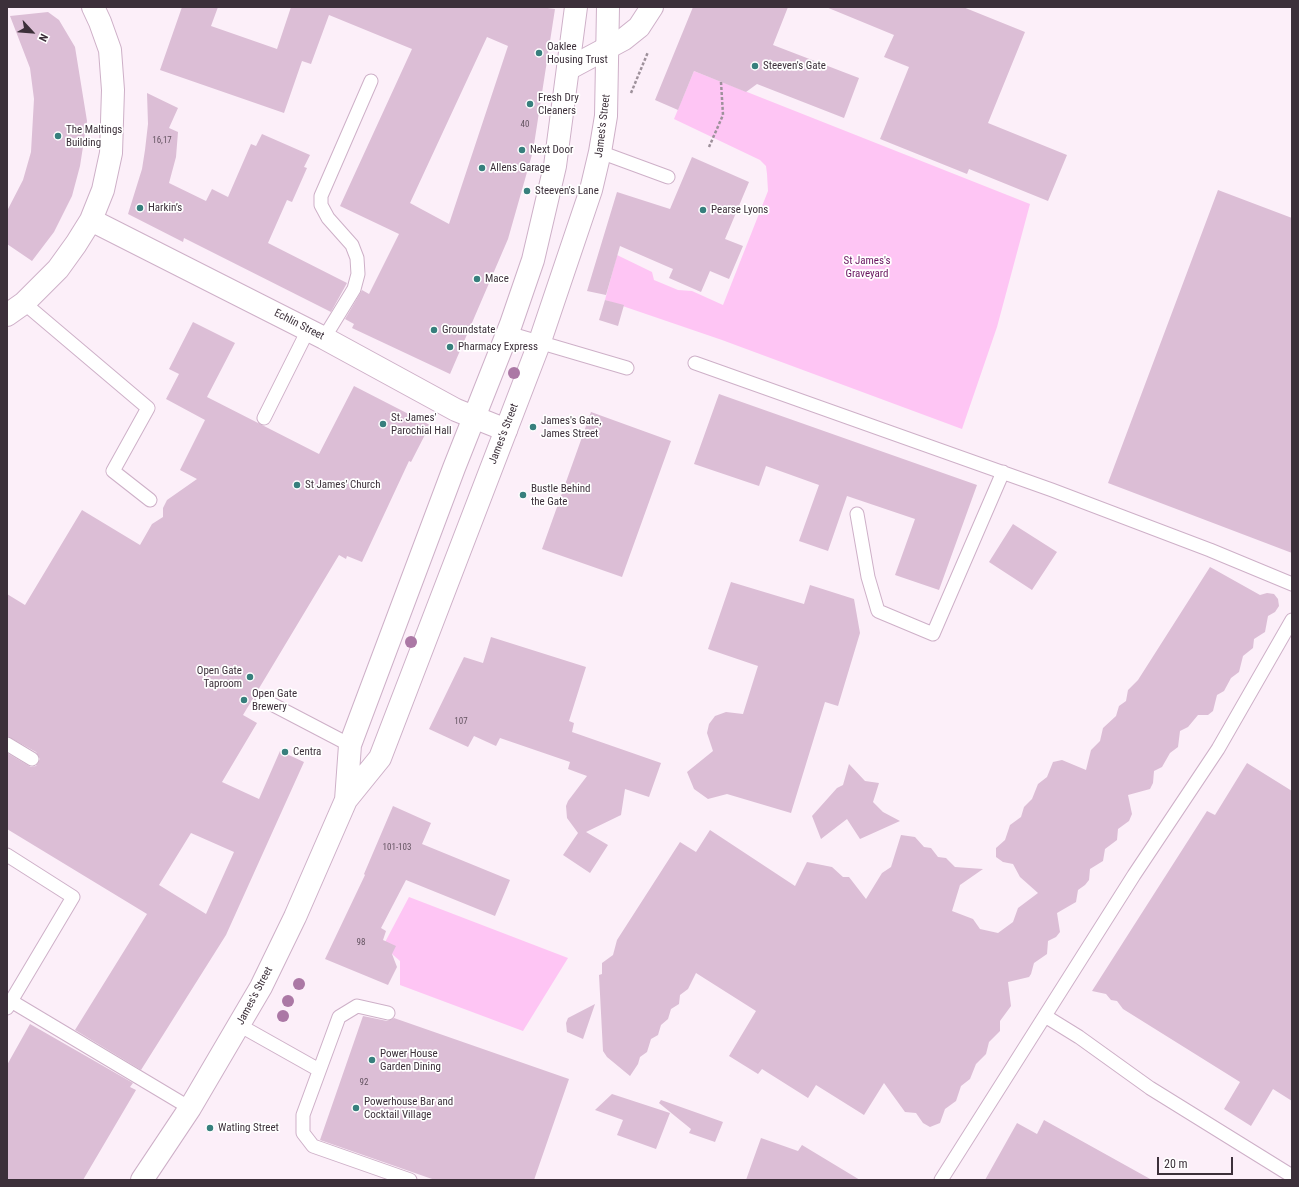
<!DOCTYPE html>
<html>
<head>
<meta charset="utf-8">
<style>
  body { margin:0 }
  #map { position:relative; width:1299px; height:1187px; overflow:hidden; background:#fceff9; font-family:"Roboto Condensed",sans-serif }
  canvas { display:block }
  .frame { position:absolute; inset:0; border:8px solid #3c303a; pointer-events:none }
  .north { position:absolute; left:12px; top:12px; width:40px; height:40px; -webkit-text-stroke:3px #fff; paint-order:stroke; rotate:116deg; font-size:11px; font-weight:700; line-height:16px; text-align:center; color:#3c303a }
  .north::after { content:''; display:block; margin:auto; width:14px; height:18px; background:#3c303a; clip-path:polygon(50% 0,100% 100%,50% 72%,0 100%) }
  .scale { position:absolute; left:1157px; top:1157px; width:76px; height:18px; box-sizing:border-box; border:2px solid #3c303a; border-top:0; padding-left:5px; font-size:12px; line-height:14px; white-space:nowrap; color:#3c303a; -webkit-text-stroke:3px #fff; paint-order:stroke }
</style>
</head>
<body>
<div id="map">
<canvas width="1299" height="1187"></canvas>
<div class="frame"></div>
<div class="north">N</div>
<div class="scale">20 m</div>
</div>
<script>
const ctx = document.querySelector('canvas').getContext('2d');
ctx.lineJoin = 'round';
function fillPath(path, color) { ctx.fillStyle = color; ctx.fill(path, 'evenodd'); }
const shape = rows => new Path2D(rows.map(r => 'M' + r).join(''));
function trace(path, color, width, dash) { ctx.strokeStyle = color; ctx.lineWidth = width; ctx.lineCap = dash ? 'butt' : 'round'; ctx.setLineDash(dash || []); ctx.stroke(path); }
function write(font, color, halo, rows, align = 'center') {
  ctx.font = font + ' "Roboto Condensed",sans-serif'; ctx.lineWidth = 3.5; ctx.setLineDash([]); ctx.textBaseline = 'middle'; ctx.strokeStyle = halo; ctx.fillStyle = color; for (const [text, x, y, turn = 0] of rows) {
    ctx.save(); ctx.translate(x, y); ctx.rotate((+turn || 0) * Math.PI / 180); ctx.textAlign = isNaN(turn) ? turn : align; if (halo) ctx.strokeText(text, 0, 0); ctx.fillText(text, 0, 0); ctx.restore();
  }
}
const green = shape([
  [694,71,1030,204,997,327,962,429,722,340,605,300,617,255,652,272,654,280,678,290,692,291,723,305,768,191,767,174,766,166,760,160,674,119],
  [409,897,568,958,523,1031,400,985,400,961,383,946]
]);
const building = shape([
  [182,7,218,7,211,26,277,49,291,7,540,7,555,9,533,151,508,239,450,374,352,328,354,324,345,319,362,290,369,294,399,234,340,206,412,49,329,15,311,64,302,61,284,113,160,70],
  [487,37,508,46,449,224,410,203],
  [693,7,788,7,773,45,859,78,844,118,757,84,746,92,694,71,678,110,655,100],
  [826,7,963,7,1025,32,988,123,1067,155,1048,201,969,169,967,174,880,139,909,67,884,57,894,35],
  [48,12,59,20,75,47,87,121,80,166,72,196,54,232,32,261,7,244,7,211,23,180,31,152,34,99,30,68,10,16],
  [147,93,178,108,169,128,178,132,176,157,169,183,206,201,212,189,228,197,251,144,256,146,262,134,310,155,304,167,307,168,292,202,287,200,268,243,347,283,331,312,184,238,183,242,128,214,142,169,145,150,148,124],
  [692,157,749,182,725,239,743,246,729,279,710,271,701,292,669,278,673,269,620,246,606,295,587,291,617,192,670,209],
  [1218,190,1292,218,1292,553,1108,483],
  [605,300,624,305,618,326,599,320],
  [193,322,235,343,207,397,319,454,354,386,430,425,411,462,409,461,362,562,347,556,346,559,339,555,243,715,257,723,222,782,259,799,280,751,304,762,226,935,141,1070,75,1030,147,914,7,829,7,753,31,767,36,766,40,759,36,752,7,736,7,594,25,605,82,510,140,545,152,524,163,517,163,508,167,500,197,479,180,470,205,420,166,399,179,374,169,369],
  [191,833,234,852,206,914,159,885],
  [719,394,977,485,939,590,895,575,915,519,847,496,828,551,799,541,819,485,766,466,759,486,694,464],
  [591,412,671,441,622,577,542,549],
  [1013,524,1057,552,1032,590,989,562],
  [1210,567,1260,595,1267,593,1274,594,1278,599,1279,606,1275,612,1268,616,1265,632,1254,639,1253,648,1243,656,1239,672,1231,678,1224,691,1217,695,1213,711,1208,715,1198,715,1188,727,1180,731,1178,747,1170,753,1162,767,1154,771,1153,783,1150,789,1128,795,1132,814,1129,821,1118,829,1117,840,1105,849,1103,861,1090,869,1089,880,1085,885,1078,890,1076,902,1057,913,1060,932,1056,937,1048,941,1047,954,1034,963,1031,974,1029,977,1008,982,1011,1006,1000,1021,1000,1031,989,1042,986,1054,976,1064,970,1079,961,1086,956,1101,945,1109,940,1123,930,1127,923,1123,916,1113,905,1112,884,1083,864,1115,816,1085,808,1098,762,1069,758,1074,729,1056,756,1011,696,973,688,989,680,995,679,1004,671,1009,668,1019,661,1025,658,1035,651,1039,647,1052,640,1057,638,1064,630,1076,607,1057,603,1051,599,975,602,974,602,963,613,955,617,940,680,842,696,852,710,830,795,886,807,862,832,867,843,877,849,877,866,899,882,873,891,867,901,835,915,837,924,847,931,848,938,857,946,858,955,867,983,869,960,885,952,911,973,919,980,929,998,933,1013,922,1018,908,1038,893,1020,877,1013,864,1003,862,996,857,996,848,1005,840,1010,825,1021,817,1024,807,1032,799,1038,784,1047,777,1053,762,1062,760,1086,770,1091,750,1100,741,1103,728,1116,716,1119,706,1126,701,1128,690,1138,680],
  [731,582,804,604,810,585,854,599,860,633,838,706,825,702,791,813,727,794,708,799,694,789,687,772,713,751,707,733,709,724,715,716,726,712,743,714,758,666,708,649],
  [491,637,586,667,569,721,574,723,572,732,661,763,649,797,625,789,621,815,586,832,608,845,590,873,563,855,578,833,567,818,566,806,568,801,587,776,568,769,570,762,500,738,496,746,474,736,468,747,429,729,464,657,483,663],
  [1247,763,1292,791,1292,1101,1273,1089,1251,1126,1224,1109,1240,1082,1123,1009,1117,1001,1111,1000,1106,994,1092,991,1207,811,1215,815],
  [849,764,865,781,879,783,873,802,883,812,900,821,860,839,847,819,821,839,812,816,837,788,843,785],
  [393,806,431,823,422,844,510,880,495,916,406,880,381,928,386,931,383,940,396,946,392,954,397,967,388,985,325,959,365,875,364,874],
  [595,1004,583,1039,567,1032,566,1023,568,1018],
  [363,1016,387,1021,394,1018,569,1079,534,1180,435,1180,320,1140],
  [30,1024,133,1083,130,1087,136,1090,83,1180,7,1180,7,1065],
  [612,1094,670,1113,656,1149,617,1135,623,1120,595,1110],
  [661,1100,723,1122,715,1142,689,1133,691,1129,659,1103],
  [1044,1120,1152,1180,985,1180,1017,1123,1037,1134],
  [761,1138,798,1151,802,1145,860,1180,746,1180]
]);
const path = shape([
  [631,93,648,52],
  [709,147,723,115,721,82]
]);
const service = shape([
  [600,152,668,177],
  [24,303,148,408,113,471,150,500],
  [508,333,627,368],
  [324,338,354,289,358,274,357,258,352,245,328,218,321,205,321,196,371,81],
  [695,363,1052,490,1210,550,1292,584],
  [264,418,308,330],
  [857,514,868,577,878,611,933,634,1003,472],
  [262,699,350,745],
  [7,744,32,759],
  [7,855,73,897,7,1008],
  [11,1001,190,1108],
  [388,1013,357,1006,339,1017,303,1115,303,1133,313,1146,410,1180],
  [1045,1016,1079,1037,1150,1088,1292,1176],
  [239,1025,319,1070],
  [941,1180,1134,875,1218,749,1292,620]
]);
const minor = shape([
  [91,220,324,338,456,410,506,430],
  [7,315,24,303,58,269,76,244,91,220,103,190,111,153,113,90,110,50,100,22,93,7]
]);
const tertiary = shape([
  [568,69,624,39,639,27,652,7]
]);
const secondary = shape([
  [346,800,350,745,454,468,511,324,533,260,555,166,576,7],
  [142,1180,190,1108,261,987,295,917,346,800,380,758,539,344,591,190,600,152,606,116,608,7]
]);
const trees = [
  [514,373],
  [411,642],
  [299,984],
  [288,1001],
  [283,1016]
];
const markers = [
  [539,53,4,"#377f7d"],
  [755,66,4,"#377f7d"],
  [530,104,4,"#377f7d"],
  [58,136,4,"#377f7d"],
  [522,150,4,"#377f7d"],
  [482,168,4,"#377f7d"],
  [527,191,4,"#377f7d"],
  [140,208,4,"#377f7d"],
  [703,210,4,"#377f7d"],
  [477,279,4,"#377f7d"],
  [434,330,4,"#377f7d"],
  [450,347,4,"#377f7d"],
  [383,424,4,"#377f7d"],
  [533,427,4,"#377f7d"],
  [297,485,4,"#377f7d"],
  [523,495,4,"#377f7d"],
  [250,677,4,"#377f7d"],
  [244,700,4,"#377f7d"],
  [285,752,4,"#377f7d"],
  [372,1060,4,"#377f7d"],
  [356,1108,4,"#377f7d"],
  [210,1128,4,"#377f7d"]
];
const numberNames = [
  ["40",525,125],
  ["16,17",162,141],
  ["107",461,722],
  ["101-103",397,848],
  ["98",361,943],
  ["92",364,1083]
];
const poiNames = [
  ["Oaklee",547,47],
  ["Housing Trust",547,60],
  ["Steeven's Gate",763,66],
  ["Fresh Dry",538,98],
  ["Cleaners",538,111],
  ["The Maltings",66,130],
  ["Building",66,143],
  ["Next Door",530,150],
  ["Allens Garage",490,168],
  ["Steeven's Lane",535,191],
  ["Harkin’s",148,208],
  ["Pearse Lyons",711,210],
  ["Mace",485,279],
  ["Groundstate",442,330],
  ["Pharmacy Express",458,347],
  ["St. James'",391,418],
  ["Parochial Hall",391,431],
  ["James's Gate,",541,421],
  ["James Street",541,434],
  ["St James' Church",305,485],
  ["Bustle Behind",531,489],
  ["the Gate",531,502],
  ["Open Gate",242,671,"right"],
  ["Taproom",242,684,"right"],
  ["Open Gate",252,694],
  ["Brewery",252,707],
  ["Centra",293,752],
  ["Power House",380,1054],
  ["Garden Dining",380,1067],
  ["Powerhouse Bar and",364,1102],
  ["Cocktail Village",364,1115],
  ["Watling Street",218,1128]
];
const streetNames = [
  ["James's Street",603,126,-83],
  ["Echlin Street",299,325,27],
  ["James's Street",504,434,-69],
  ["James's Street",255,996,-62]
];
const parkNames = [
  ["St James's",867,261],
  ["Graveyard",867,274]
];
fillPath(green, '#fec5f4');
fillPath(building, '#dcbed6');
trace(service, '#ceb0c8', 15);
trace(minor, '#ceb0c8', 24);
trace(tertiary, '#ceb0c8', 24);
trace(secondary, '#ceb0c8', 24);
trace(path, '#9e919b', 2.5, [3, 2]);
trace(service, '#fff', 13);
trace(minor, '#fff', 22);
trace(tertiary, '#fff', 22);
trace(secondary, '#fff', 22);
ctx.fillStyle = '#ab78a5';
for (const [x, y] of trees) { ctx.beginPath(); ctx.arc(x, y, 6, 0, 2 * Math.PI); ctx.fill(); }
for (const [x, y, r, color] of markers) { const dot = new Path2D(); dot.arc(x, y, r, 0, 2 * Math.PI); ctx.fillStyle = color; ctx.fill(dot); trace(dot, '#fff', 1.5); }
write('9px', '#645461', null, numberNames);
write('11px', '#3c303a', '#fff', poiNames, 'left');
write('11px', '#3c303a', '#fff', streetNames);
write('11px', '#691660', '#fff', parkNames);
</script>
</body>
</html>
